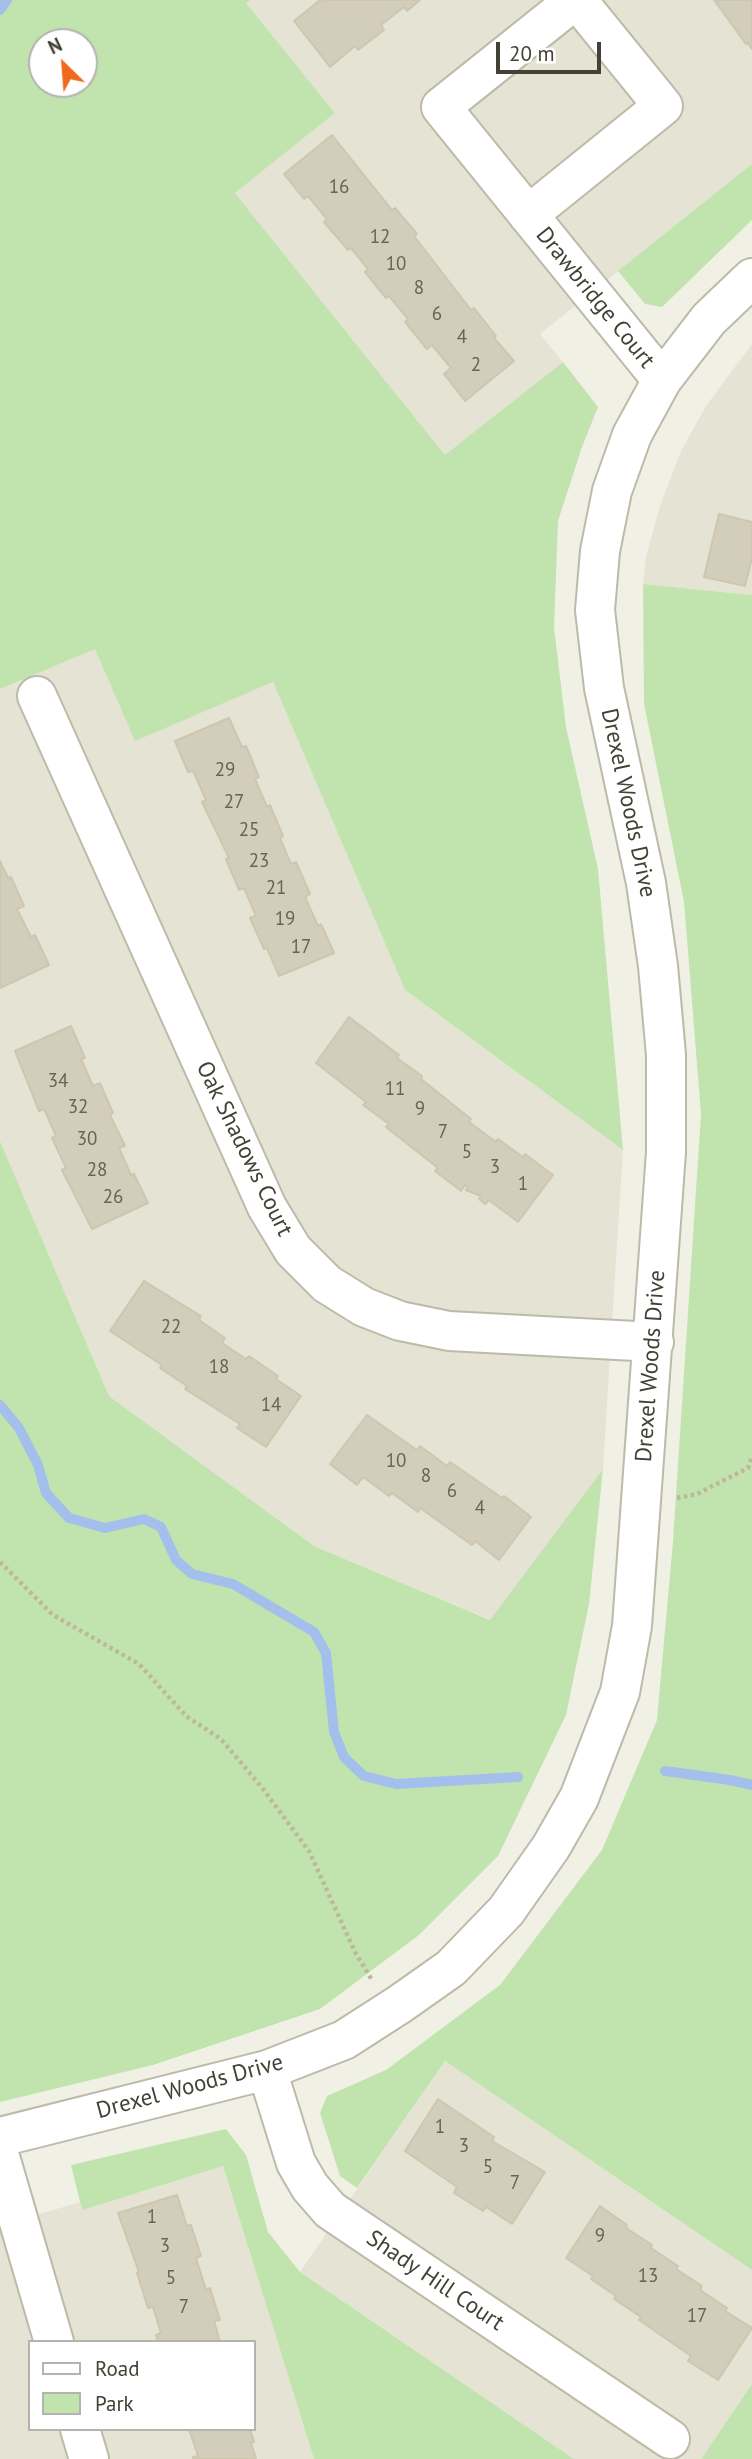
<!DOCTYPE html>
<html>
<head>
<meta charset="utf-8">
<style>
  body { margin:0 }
  #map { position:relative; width:752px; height:2459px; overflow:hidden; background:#f1f0e5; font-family:"PT Sans",sans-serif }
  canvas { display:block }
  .legend { position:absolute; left:28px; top:2340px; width:228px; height:91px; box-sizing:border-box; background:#fff; border:2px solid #b4b3ae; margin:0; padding:9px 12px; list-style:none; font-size:21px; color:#434135 }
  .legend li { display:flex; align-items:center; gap:14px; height:35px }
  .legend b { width:35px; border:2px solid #b4b3ae }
  .north { position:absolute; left:28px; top:28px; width:70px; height:70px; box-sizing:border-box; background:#fff; border:2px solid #b4b3ae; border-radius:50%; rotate:335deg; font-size:19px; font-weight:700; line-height:28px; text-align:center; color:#434135 }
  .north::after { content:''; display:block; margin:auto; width:24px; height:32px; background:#ee6a1f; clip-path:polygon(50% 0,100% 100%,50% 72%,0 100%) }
  .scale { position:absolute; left:496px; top:42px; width:105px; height:32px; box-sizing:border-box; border:4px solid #434135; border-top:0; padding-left:9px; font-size:21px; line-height:24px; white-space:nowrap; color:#434135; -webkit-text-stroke:5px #fff; paint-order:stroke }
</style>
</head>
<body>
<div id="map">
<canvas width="752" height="2459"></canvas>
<ul class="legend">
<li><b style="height:9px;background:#fff"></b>Road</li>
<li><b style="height:19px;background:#c1e4af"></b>Park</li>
</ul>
<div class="north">N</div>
<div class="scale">20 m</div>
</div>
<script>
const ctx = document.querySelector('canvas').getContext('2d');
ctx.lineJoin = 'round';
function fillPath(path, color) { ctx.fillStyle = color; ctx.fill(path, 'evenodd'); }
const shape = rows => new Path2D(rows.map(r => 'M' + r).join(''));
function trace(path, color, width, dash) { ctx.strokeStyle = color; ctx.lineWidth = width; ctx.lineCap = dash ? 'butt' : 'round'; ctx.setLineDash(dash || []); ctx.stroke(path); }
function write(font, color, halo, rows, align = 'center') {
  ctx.font = font + ' "PT Sans",sans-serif'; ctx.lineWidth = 7; ctx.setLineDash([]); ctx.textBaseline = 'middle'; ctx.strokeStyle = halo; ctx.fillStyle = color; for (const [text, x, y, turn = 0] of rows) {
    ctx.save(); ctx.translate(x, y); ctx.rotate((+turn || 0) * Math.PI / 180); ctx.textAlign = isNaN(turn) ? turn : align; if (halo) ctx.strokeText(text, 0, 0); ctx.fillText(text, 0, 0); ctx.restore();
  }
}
const residential = shape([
  [250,0,752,0,752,164,540,334,563,362,446,456,235,193,335,113,246,3],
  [752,344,752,595,643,584,646,557,660,506,681,451,706,406],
  [95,648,135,740,273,682,405,990,623,1150,603,1469,491,1620,314,1546,109,1396,0,1141,0,689],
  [445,2061,752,2270,752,2384,701,2459,574,2459,300,2272],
  [223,2166,314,2459,0,2459,0,2226,80,2202,83,2210],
  [30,2342,254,2342,254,2429,30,2429]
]);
const green = shape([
  [0,0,250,0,246,3,335,113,235,193,445,455,563,362,598,407,582,447,558,521,554,627,566,727,598,869,623,1150,405,990,273,682,135,741,95,649,0,689],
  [42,42,84,42,84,84,42,84],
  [752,164,752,220,662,307,645,304,618,271],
  [643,584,752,595,752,2270,445,2061,357,2188,340,2176,320,2113,327,2096,386,2070,500,1985,602,1850,657,1720,673,1541,701,1114,684,902,644,704],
  [0,1141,109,1396,314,1546,490,1620,603,1469,589,1604,566,1715,498,1856,419,1935,320,2009,153,2065,0,2102],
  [226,2129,246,2155,268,2232,300,2272,574,2459,314,2459,223,2166,83,2210,80,2202,71,2165],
  [752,2384,752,2459,701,2459]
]);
const stream = shape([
  [0,10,7,0],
  [0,1405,19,1428,38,1465,46,1493,69,1518,105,1528,144,1519,161,1527,176,1560,192,1574,233,1584,314,1632,326,1653,334,1732,344,1757,364,1776,396,1784,518,1777],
  [665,1771,730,1780,752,1785]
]);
const building = shape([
  [320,0,322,2,325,0,420,0,407,11,404,7,381,25,384,30,358,50,355,46,330,67,294,21,320,0],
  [714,0,752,0,752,49,747,42,746,44,714,0],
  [332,135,392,210,395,208,417,234,414,236,471,310,474,308,496,336,494,338,514,361,465,401,444,374,451,368,432,345,427,349,405,322,408,319,389,296,386,298,365,272,368,269,351,248,348,250,324,222,327,219,308,196,304,199,284,174,332,135],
  [719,514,752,522,752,558,745,586,704,577,719,514],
  [229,718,242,747,246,746,259,777,255,779,267,807,270,805,283,836,280,838,291,864,296,862,310,894,305,897,318,926,321,924,334,953,279,976,267,948,264,949,250,918,256,916,244,888,239,890,226,859,229,858,202,802,206,800,193,771,188,772,175,741,229,718],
  [0,861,8,878,11,877,24,906,17,909,31,937,35,935,49,965,0,988,0,861],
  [349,1017,399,1055,397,1058,422,1076,421,1079,471,1119,469,1122,496,1142,498,1139,523,1157,525,1154,553,1175,518,1222,489,1200,485,1204,479,1199,481,1196,466,1190,468,1187,465,1185,461,1191,435,1171,438,1168,386,1127,389,1124,363,1105,366,1102,316,1063,349,1017],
  [71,1026,85,1058,81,1059,93,1086,100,1083,113,1113,110,1115,125,1146,119,1148,131,1175,134,1174,148,1203,92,1229,62,1170,66,1168,52,1138,56,1136,44,1109,39,1111,15,1051,71,1026],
  [144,1281,201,1316,199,1320,225,1338,222,1343,246,1359,249,1356,278,1376,276,1379,301,1396,266,1447,237,1428,240,1424,185,1389,187,1386,160,1368,162,1365,110,1331,144,1281],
  [367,1415,417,1450,420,1446,447,1466,450,1462,502,1498,504,1496,531,1517,499,1560,475,1541,472,1545,420,1508,418,1512,392,1493,389,1496,363,1477,357,1485,330,1464,367,1415],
  [438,2099,494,2137,492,2141,545,2172,512,2224,486,2207,483,2211,454,2193,457,2187,405,2151,438,2099],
  [177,2195,187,2226,191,2225,201,2256,196,2258,206,2290,210,2288,220,2320,214,2321,220,2342,158,2342,156,2335,161,2333,153,2307,148,2308,137,2273,139,2272,118,2213,177,2195],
  [600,2206,627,2225,626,2228,652,2245,651,2248,678,2266,676,2269,702,2286,700,2290,727,2308,725,2311,752,2328,718,2380,688,2361,691,2356,639,2320,641,2317,614,2299,616,2296,591,2279,593,2276,566,2258,600,2206],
  [189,2429,250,2429,254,2442,251,2443,256,2459,193,2459,193,2457,198,2456,189,2429]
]);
const path = shape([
  [677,1498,697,1494,748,1468,752,1457],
  [0,1562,53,1615,139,1664,186,1716,221,1739,263,1789,309,1851,355,1952,372,1980]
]);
const minor = shape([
  [575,0,441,107,662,380],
  [528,215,663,106,577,0],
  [37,696,267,1207,293,1250,327,1284,364,1307,400,1321,449,1331,654,1342],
  [267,2070,296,2163,310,2187,330,2210,670,2439],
  [0,2137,267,2070,344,2040,400,2004,451,1968,506,1911,551,1847,579,1798,620,1692,632,1626,666,1152,666,1055,658,966,646,883,604,688,595,610,600,551,612,491,632,435,662,380,709,319,752,278],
  [0,2157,54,2342],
  [80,2429,89,2459]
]);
const numberNames = [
  ["16",339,188],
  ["12",380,238],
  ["10",396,265],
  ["8",419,289],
  ["6",437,315],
  ["4",462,338],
  ["2",476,366],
  ["29",225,771],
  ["27",234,803],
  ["25",249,831],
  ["23",259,862],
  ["21",276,889],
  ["19",285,920],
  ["17",301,948],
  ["34",58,1082],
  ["11",395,1090],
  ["32",78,1108],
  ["9",420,1110],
  ["7",443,1133],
  ["30",87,1140],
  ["5",467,1153],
  ["3",495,1168],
  ["28",97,1171],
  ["1",523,1185],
  ["26",113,1198],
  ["22",171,1328],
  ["18",219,1368],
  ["14",271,1406],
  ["10",396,1462],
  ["8",426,1477],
  ["6",452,1492],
  ["4",480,1509],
  ["1",440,2128],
  ["3",464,2147],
  ["5",488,2168],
  ["7",515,2184],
  ["1",152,2218],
  ["9",600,2237],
  ["3",165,2247],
  ["13",648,2277],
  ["5",171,2279],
  ["7",184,2308],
  ["17",697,2317]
];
const streetNames = [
  ["Drawbridge Court",595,298,51],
  ["Drexel Woods Drive",628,803,78],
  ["Oak Shadows Court",244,1149,64],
  ["Drexel Woods Drive",651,1366,-86],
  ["Drexel Woods Drive",190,2087,-15],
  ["Shady Hill Court",435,2281,34]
];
fillPath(residential, '#e5e3d3');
fillPath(green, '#c1e4af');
trace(stream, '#a4bfec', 10);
fillPath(building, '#d2cebb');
trace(building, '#cdc7af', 2);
trace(minor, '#bcbaa8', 42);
trace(path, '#bdb89a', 4.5, [3.5, 3.5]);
trace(minor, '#fff', 38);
write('19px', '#676456', null, numberNames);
write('23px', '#434135', '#fff', streetNames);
</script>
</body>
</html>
